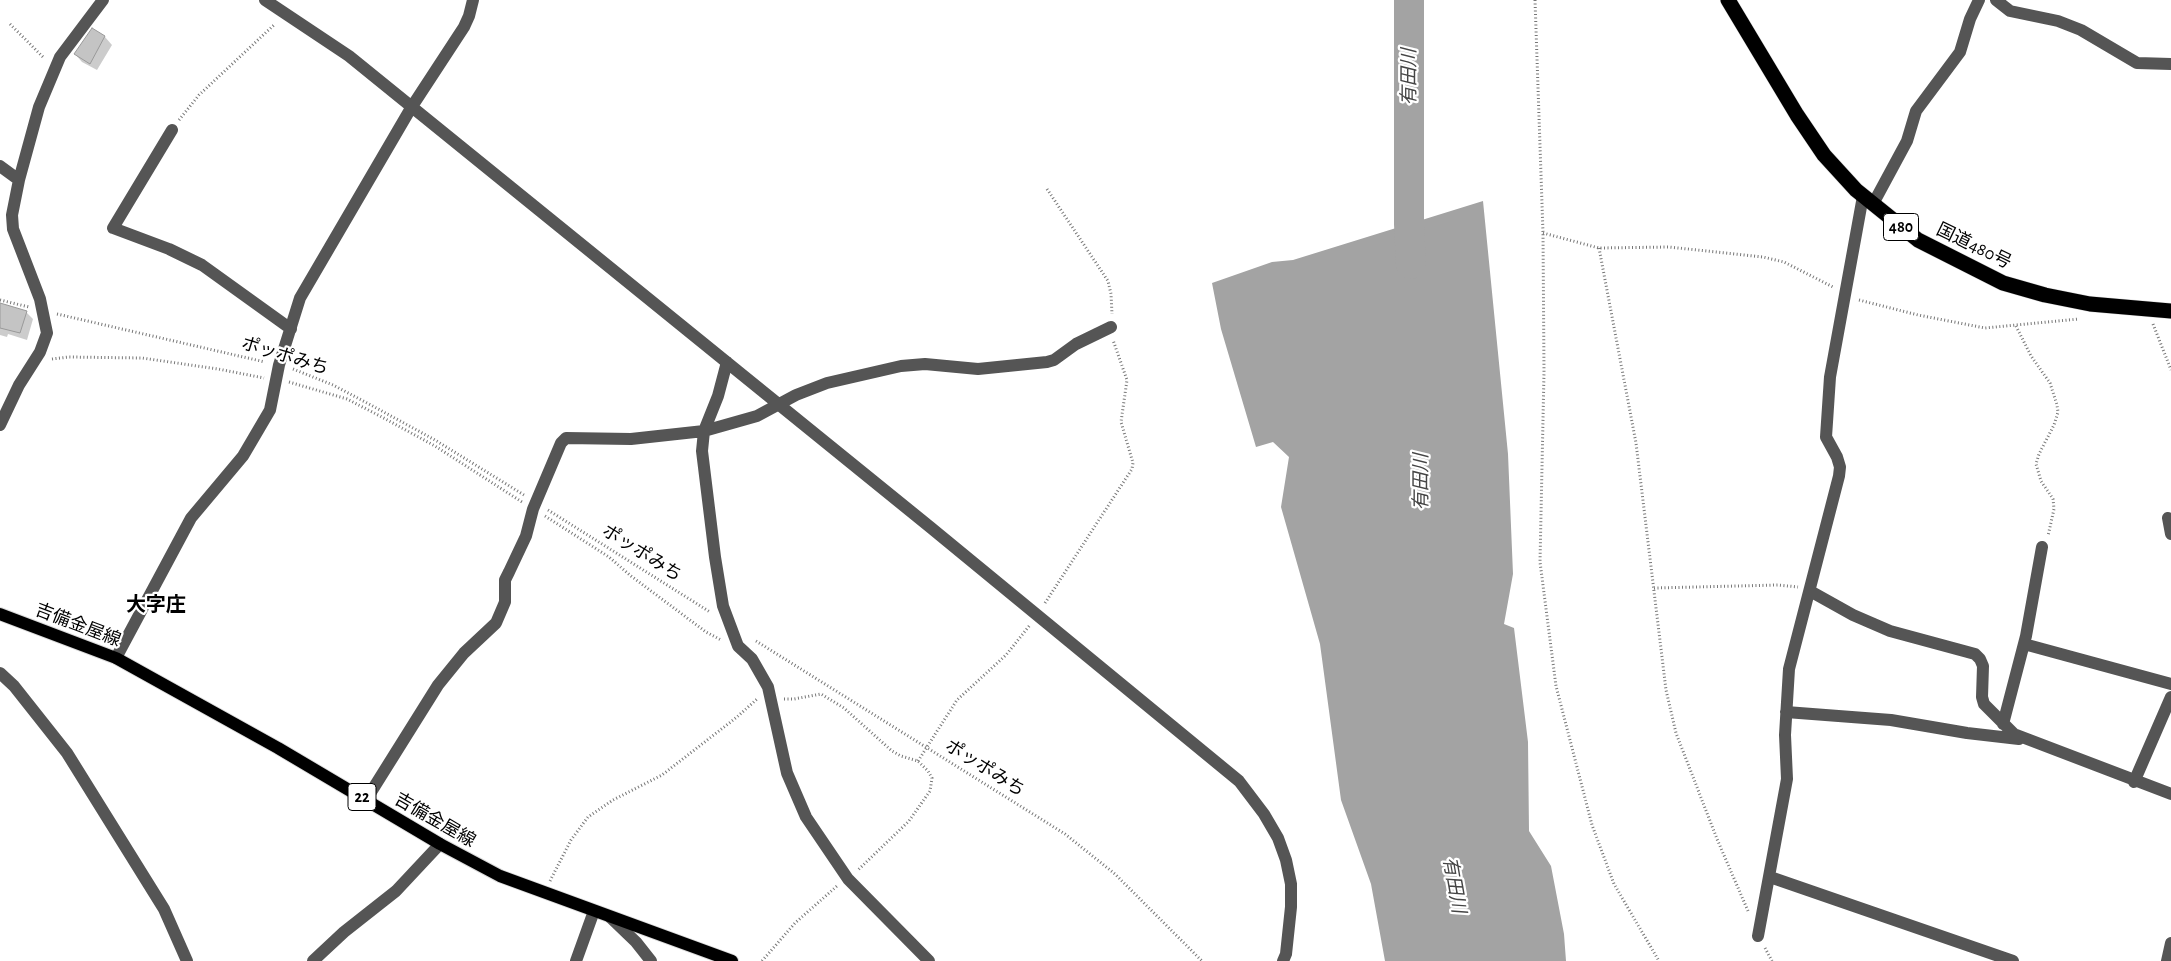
<!DOCTYPE html>
<html>
<head>
<meta charset="utf-8">
<style>
  body { margin:0 }
  canvas { display:block; background:#fff }
</style>
</head>
<body>
<canvas width="2171" height="961"></canvas>
<script>
const ctx = document.querySelector('canvas').getContext('2d');
ctx.lineJoin = 'round';
function fillPath(path, color) { ctx.fillStyle = color; ctx.fill(path, 'evenodd'); }
const shape = rows => new Path2D(rows.map(r => 'M' + r).join(''));
function trace(path, color, width, dash) { ctx.strokeStyle = color; ctx.lineWidth = width; ctx.lineCap = dash ? 'butt' : 'round'; ctx.setLineDash(dash || []); ctx.stroke(path); }
function write(font, color, halo, rows, align = 'center') {
  ctx.font = font + ' "Alegreya Sans","Noto Sans JP",sans-serif'; ctx.lineWidth = 4.5; ctx.setLineDash([]); ctx.textBaseline = 'middle'; ctx.strokeStyle = halo; ctx.fillStyle = color; for (const [text, x, y, turn = 0] of rows) {
    ctx.save(); ctx.translate(x, y); ctx.rotate((+turn || 0) * Math.PI / 180); ctx.textAlign = isNaN(turn) ? turn : align; if (halo) ctx.strokeText(text, 0, 0); ctx.fillText(text, 0, 0); ctx.restore();
  }
}
const water = shape([
  [1483,201,1508,454,1513,574,1504,624,1514,628,1528,742,1529,831,1551,866,1564,934,1566,961,1385,961,1371,884,1341,800,1320,644,1281,507,1289,457,1273,442,1256,447,1221,329,1212,283,1272,262,1293,260]
]);
const shadow = shape([
  [92,30,105,37,112,45,97,70,82,62,75,54],
  [0,305,26,312,33,319,27,340,8,334,7,337,0,335]
]);
const river = shape([
  [1409,0,1409,224,1411,264]
]);
const building = shape([
  [92,28,105,36,90,64,74,54,92,28],
  [0,303,27,311,20,333,0,328,0,303]
]);
const path = shape([
  [1535,0,1543,233,1544,372,1540,562,1556,686,1592,825,1614,884,1659,961],
  [10,24,44,58],
  [179,120,199,95,275,24],
  [1047,189,1108,281,1111,294,1112,314],
  [1543,233,1599,248,1669,247,1763,257,1784,262,1833,287],
  [1599,248,1636,443,1666,690,1676,733,1717,839,1748,911],
  [0,300,29,307],
  [1859,300,1918,315,1985,328,2079,319],
  [57,314,265,362],
  [2153,324,2171,370],
  [2016,326,2031,356,2050,383,2057,405,2058,412,2054,425,2039,454,2036,464,2041,481,2053,499,2054,509,2048,536],
  [52,359,69,357,142,358,218,369,264,378],
  [293,369,333,385,369,404,435,440,524,495],
  [289,382,347,399,380,416,435,446,522,502],
  [548,510,710,612],
  [545,516,609,557,631,576,706,632,721,640],
  [1654,588,1778,585,1798,587],
  [1045,603,1132,469,1133,463,1121,422,1127,380,1113,340],
  [756,641,1065,834,1115,874,1202,961],
  [784,699,794,699,821,694,844,708,892,751,901,756,918,761,928,771,932,778,930,791,909,821,858,870],
  [918,761,957,700,1006,655,1030,625],
  [550,881,571,840,588,817,613,800,662,775,737,717,757,699],
  [1765,948,1772,961],
  [762,961,795,923,837,886]
]);
const minor = shape([
  [265,0,349,56,930,527,1239,781,1264,814,1278,838,1286,860,1291,884,1291,907,1286,954,1283,961],
  [1996,0,2010,11,2058,21,2081,30,2137,63,2171,64],
  [172,130,113,228,169,249,202,265,291,329],
  [0,166,19,180],
  [1873,204,1907,141,1916,111,1960,52,1970,19,1979,0],
  [727,362,718,396,704,431,702,451,715,557,723,606,738,646,752,659,768,687,787,773,806,817,848,879,929,961],
  [0,425,19,385,40,352,47,333,40,299,13,229,12,215,19,180,39,107,60,57,103,0],
  [2168,518,2171,534],
  [1810,591,1853,615,1890,631,1975,654,1980,659,1983,666,1982,697,1984,704,2014,734,2171,794],
  [2024,644,2171,684],
  [116,658,191,518,243,456,270,410,279,365,300,298,411,108,464,27,469,16,473,0],
  [0,673,14,686,67,753,164,909,187,961],
  [1786,712,1891,720,1967,733,2019,739],
  [2003,724,2026,636,2042,547],
  [2134,782,2171,697],
  [366,800,438,685,464,653,496,623,505,602,505,580,509,572,526,536,533,509,561,443,566,438,631,439,704,431,757,416,796,395,827,383,901,366,925,364,978,369,1047,362,1054,360,1076,344,1111,327],
  [1770,877,2013,961],
  [610,917,636,942,651,961],
  [1758,936,1787,779,1785,735,1789,669,1839,476,1840,467,1837,457,1826,437,1830,377,1863,196],
  [313,961,344,932,396,891,440,844],
  [576,961,594,911],
  [2167,961,2171,943]
]);
const major = shape([
  [0,614,116,658,278,748,440,844,500,876,732,961]
]);
const highway = shape([
  [1728,0,1797,115,1824,155,1856,190,1918,240,2003,283,2045,295,2090,304,2171,311]
]);
const shields = [
  [1901,227,35],
  [362,797,28]
];
const shieldNames = [
  ["480",1901,227],
  ["22",362,797]
];
const streetNames = [
  ["国道480号",1974,246,26],
  ["ポッポみち",285,356,17],
  ["ポッポみち",642,553,32],
  ["吉備金屋線",78,625,21],
  ["ポッポみち",985,768,32],
  ["吉備金屋線",435,820,30]
];
const waterNames = [
  ["有田川",1409,77,-90],
  ["有田川",1421,482,-90],
  ["有田川",1454,885,80]
];
const quarterNames = [
  ["大字庄",156,605]
];
fillPath(water, '#a3a3a3');
fillPath(shadow, '#0003');
trace(river, '#a3a3a3', 30);
fillPath(building, '#c4c4c4');
trace(building, '#999', 1);
trace(major, '#dbdbdb', 14);
trace(highway, '#dbdbdb', 16);
trace(path, '#777', 3, [1, 2.5]);
trace(minor, '#555', 12);
trace(major, '#000', 12);
trace(highway, '#000', 15);
for (const [x, y, w] of shields) { const box = new Path2D(); box.roundRect(x - w / 2, y - 13.5, w, 27, 4); ctx.fillStyle = '#fff'; ctx.fill(box); trace(box, '#000', 1); }
write('bold 16px', '#000', null, shieldNames);
write('18px', '#000', '#fff', streetNames);
write('italic 19px', '#444', '#fff', waterNames);
write('bold 20px', '#000', '#fff', quarterNames);
</script>
</body>
</html>
